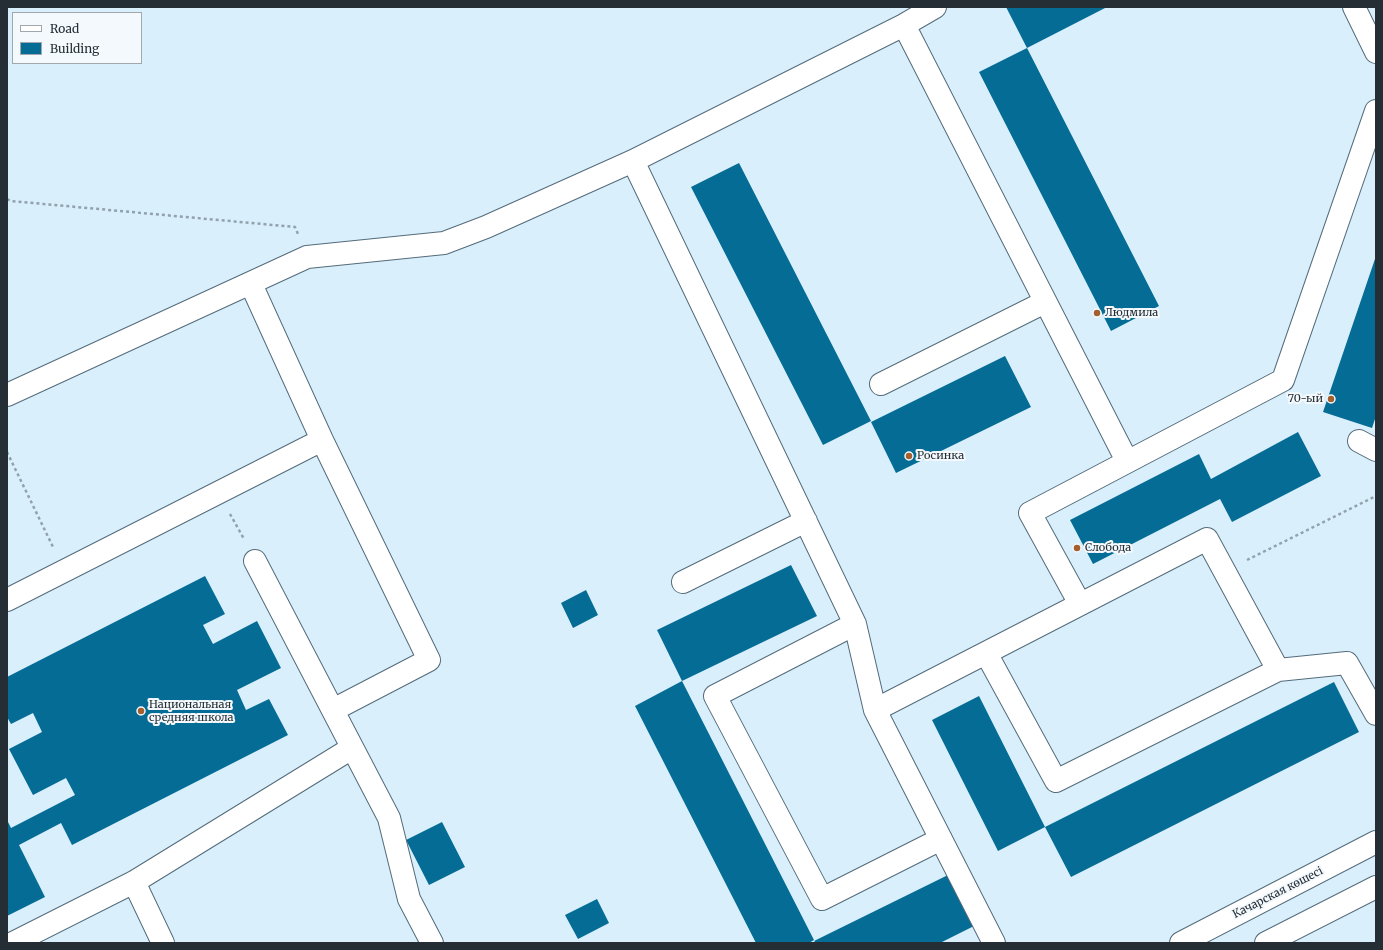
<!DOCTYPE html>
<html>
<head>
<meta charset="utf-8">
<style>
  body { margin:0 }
  #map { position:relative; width:1383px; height:950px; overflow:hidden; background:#d9effc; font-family:Merriweather,serif }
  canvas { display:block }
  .frame { position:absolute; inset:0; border:8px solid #242e34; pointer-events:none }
  .legend { position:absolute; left:12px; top:12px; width:130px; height:52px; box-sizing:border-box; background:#f4f9fd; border:1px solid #a1a8ad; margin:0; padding:5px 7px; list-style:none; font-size:12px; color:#242e34 }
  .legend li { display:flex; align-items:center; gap:8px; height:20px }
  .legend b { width:20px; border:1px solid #a1a8ad }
</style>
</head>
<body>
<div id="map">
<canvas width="1383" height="950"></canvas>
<div class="frame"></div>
<ul class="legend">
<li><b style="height:5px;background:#fff"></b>Road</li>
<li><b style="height:11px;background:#056c95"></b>Building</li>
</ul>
</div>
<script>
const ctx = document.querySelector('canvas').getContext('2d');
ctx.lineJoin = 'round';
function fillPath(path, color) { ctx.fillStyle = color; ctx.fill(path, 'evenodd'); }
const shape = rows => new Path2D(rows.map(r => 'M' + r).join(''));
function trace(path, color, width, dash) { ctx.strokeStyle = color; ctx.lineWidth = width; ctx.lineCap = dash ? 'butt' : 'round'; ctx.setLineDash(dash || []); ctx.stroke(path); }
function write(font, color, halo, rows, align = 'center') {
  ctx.font = font + ' Merriweather,serif'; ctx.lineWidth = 4; ctx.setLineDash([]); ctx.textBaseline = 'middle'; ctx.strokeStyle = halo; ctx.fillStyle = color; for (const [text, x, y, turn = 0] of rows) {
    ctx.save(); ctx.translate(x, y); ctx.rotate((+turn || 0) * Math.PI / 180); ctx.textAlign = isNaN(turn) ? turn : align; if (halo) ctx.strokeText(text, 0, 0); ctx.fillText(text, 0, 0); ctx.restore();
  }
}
const building = shape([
  [1006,7,1107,7,1027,48],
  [1027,48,1159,306,1111,331,979,72],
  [739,163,871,421,823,445,691,187],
  [1376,256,1376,416,1372,428,1323,412],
  [1005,356,1031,407,896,473,871,422],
  [1298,432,1321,476,1232,522,1220,499,1093,564,1070,520,1199,454,1211,479],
  [791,565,817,616,682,681,814,940,809,943,756,943,635,706,682,681,657,630],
  [205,576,225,614,203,625,213,644,257,621,281,668,237,690,246,710,269,699,288,735,72,845,61,823,19,845,45,897,7,916,7,820,11,828,75,795,66,778,33,795,9,749,42,732,33,713,11,724,7,717,7,677],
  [586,590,598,615,573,628,561,603],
  [1334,682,1359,732,1071,877,1045,827],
  [979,696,1045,827,998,851,932,720],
  [442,822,465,867,429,885,406,840],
  [948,875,974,926,940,943,816,943,814,941],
  [597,899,609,923,578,939,565,915]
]);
const path = shape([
  [7,199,11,201,295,227,298,234],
  [7,452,54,549],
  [230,514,244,539],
  [1247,560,1376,496]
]);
const minor = shape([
  [1354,7,1376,52],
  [904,25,1127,461],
  [633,161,855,624,875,710,994,943],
  [251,284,322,440,429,660,333,710],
  [881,384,1045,302],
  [7,395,307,257,444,243,486,227,633,161,904,25,935,7],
  [1359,441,1376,450],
  [255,561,389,818,409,899,432,943],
  [683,582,806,521],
  [7,600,322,440],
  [1080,604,1030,513,1283,380,1376,111],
  [855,624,715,696,822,899,941,839],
  [986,653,1056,781,1278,670,1347,663,1376,714],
  [875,710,1207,539,1278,670],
  [134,882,163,943],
  [13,943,134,882,352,748]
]);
const major = shape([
  [1181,943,1376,842],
  [1266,943,1376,887]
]);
const markers = [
  [1097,313,4,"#a3602e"],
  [1331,399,4,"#a3602e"],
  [909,456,4,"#a3602e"],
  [1077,548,4,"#a3602e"],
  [141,711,4,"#a3602e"]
];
const poiNames = [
  ["Людмила",1105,313],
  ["70-ый",1323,399,"right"],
  ["Росинка",917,456],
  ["Слобода",1085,548],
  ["Национальная",149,705],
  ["средняя школа",149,718]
];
const streetNames = [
  ["Качарская көшесі",1278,893,-27]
];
fillPath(building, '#056c95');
trace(minor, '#546b7a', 24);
trace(major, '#546b7a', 24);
trace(path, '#91a2ac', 2.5, [3, 3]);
trace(minor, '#fff', 22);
trace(major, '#fff', 22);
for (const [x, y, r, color] of markers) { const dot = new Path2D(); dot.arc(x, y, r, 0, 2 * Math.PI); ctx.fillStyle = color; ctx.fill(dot); trace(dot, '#f4f9fd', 1.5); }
write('11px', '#242e34', '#f4f9fd', poiNames, 'left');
write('11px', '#242e34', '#f4f9fd', streetNames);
</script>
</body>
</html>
